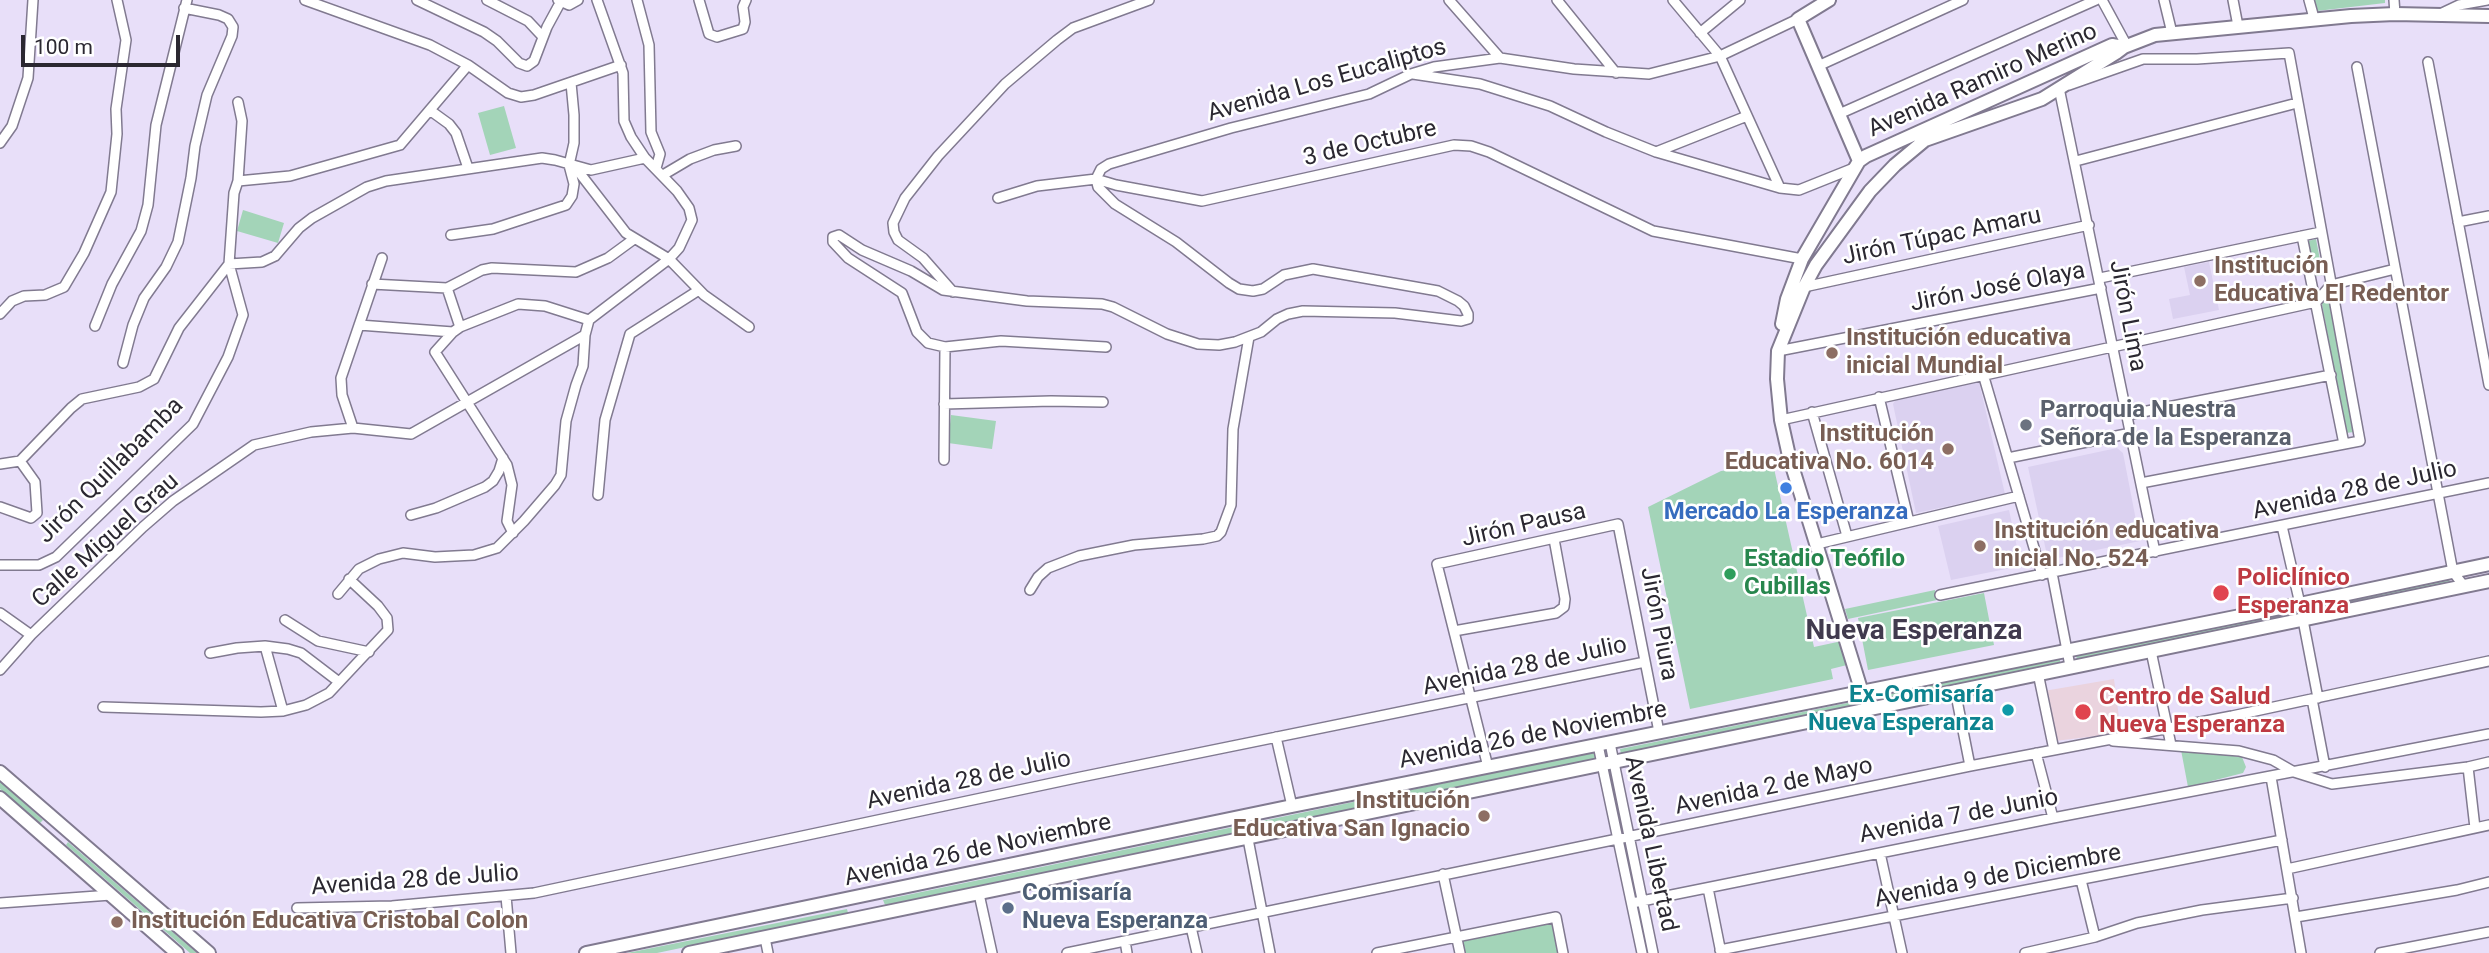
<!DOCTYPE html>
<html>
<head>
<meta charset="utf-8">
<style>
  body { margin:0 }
  #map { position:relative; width:2489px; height:953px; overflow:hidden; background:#e8dff9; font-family:Roboto,sans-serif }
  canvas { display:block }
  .scale { position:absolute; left:21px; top:35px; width:159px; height:32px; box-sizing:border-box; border:4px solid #2b2831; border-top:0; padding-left:9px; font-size:21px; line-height:24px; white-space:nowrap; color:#2b2831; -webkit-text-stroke:5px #fff; paint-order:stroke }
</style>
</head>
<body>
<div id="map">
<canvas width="2489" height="953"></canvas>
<div class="scale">100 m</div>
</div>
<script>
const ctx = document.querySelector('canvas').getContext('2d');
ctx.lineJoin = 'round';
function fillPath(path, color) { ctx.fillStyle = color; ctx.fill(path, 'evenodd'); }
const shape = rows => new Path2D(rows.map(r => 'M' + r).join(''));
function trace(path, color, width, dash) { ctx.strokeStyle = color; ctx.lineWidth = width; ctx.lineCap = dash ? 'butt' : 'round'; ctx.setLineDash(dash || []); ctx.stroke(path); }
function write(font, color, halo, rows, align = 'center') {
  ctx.font = font + ' Roboto,sans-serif'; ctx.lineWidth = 5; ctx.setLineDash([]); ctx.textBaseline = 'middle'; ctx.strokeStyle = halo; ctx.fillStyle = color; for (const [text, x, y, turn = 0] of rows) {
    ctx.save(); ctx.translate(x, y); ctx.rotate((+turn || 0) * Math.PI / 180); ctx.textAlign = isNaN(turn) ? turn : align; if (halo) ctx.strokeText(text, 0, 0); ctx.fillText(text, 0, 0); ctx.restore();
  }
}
const commercial = shape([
  [2114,679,2121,733,2055,741,2044,691]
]);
const built = shape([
  [2209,262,2219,310,2173,319,2169,299,2190,295,2184,267],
  [1979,382,2005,494,1916,513,1893,404,1896,399],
  [2117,448,2123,453,2140,541,2048,560,2028,467],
  [2009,510,2021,566,1951,580,1938,526]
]);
const green = shape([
  [2314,0,2385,0,2385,3,2317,11],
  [504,106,516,148,490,155,478,113],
  [243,210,284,223,278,243,237,231],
  [2316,239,2323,275,2315,276,2308,241],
  [2327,296,2329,299,2354,432,2346,433,2321,299],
  [951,415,996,421,992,449,948,443],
  [1773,464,1814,647,1842,641,1847,665,1831,669,1833,679,1690,709,1648,507,1721,471],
  [2449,578,2450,584,2077,660,2076,655],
  [1935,590,1937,600,1848,619,1845,609],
  [1984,593,1994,645,1868,670,1858,618],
  [2060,658,2060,662,1881,701,1880,696],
  [1852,702,1853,706,1621,754,1620,749],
  [2181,750,2242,757,2246,767,2243,773,2188,787],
  [1598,751,1600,758,885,905,883,900],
  [0,781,43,820,40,823,0,789],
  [68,842,197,953,190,953,66,845],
  [847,909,848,913,657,953,627,953],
  [1554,922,1559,953,1461,953,1459,942]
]);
const street = shape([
  [305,0,430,45,468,65,508,93,521,97,534,95,621,65],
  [417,0,484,32,497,41,519,63,527,66,534,61,547,27,560,3],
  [487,0,528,21,543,37],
  [558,0,569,5,578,0],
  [637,0,649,45,651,132,660,154,656,168],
  [699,0,709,34,717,37,743,29,745,22,743,7,746,0],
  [1449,0,1500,58],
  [1557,0,1616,73],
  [1673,0,1720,56,1780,188],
  [2102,0,2127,46],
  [2164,0,2172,33],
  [2233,0,2238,26],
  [2309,0,2314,18],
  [2394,0,2395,14],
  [2440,14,2459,5,2487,0],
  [1700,33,1740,0],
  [2428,62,2489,385],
  [1818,66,1963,0],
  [2357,67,2453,572,2464,586],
  [1413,74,1480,84,1550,106,1606,132,1656,152,1780,188,1799,190,1854,168],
  [2069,85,2143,59,2197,59,2289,53,2360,441,2141,483],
  [2059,88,2155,552],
  [238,102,242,121,238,181],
  [431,111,449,124,456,133,468,168],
  [1839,114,2096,0],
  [0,143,12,126,28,78,33,0],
  [1656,152,1747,116],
  [2076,161,2297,103],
  [575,167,626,233,669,259,704,295,749,327],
  [663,175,690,159,714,150,736,146],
  [1096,179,1098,187,1115,204,1176,242,1229,283,1239,289,1253,291,1263,289,1284,275,1313,269,1438,291,1458,301,1464,306,1468,314,1468,319,1461,321,1395,313,1303,311,1288,314,1277,319,1261,332,1235,342,1219,345,1198,344,1167,334,1113,307,1102,304,1027,301,943,290,911,271,862,250,839,235,833,237,833,242,848,258,902,293,917,332,928,343,945,347,1001,341,1106,347],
  [1096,179,1116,185,1202,201,1454,145,1471,146,1489,152,1653,231,1802,259],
  [998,198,1037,186,1096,179,1101,169,1109,164,1231,128,1369,94,1411,74,1434,67,1500,58,1574,69,1649,74,1720,56,1798,19],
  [2458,222,2489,216],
  [451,235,493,229,566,205,572,196,574,184,569,165,574,143,574,115,571,83],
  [2302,236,2344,444],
  [229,264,262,262,275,256,299,228,312,218,367,187,386,181,542,158,555,160,591,170,645,158],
  [2100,278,2321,232],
  [372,284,447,288,482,270,492,268,576,272,608,258,634,239],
  [1804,287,2089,225],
  [447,288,460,327],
  [953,292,923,258,898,240,894,232,893,223,905,198,938,156,1005,84,1057,40,1073,28,1149,0],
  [0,314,12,301,24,296,45,295,64,287,84,253,111,192,117,134,116,109,126,40,117,0],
  [589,320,669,259,679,248,692,220,689,208,677,191,645,158,631,137,624,121,623,73,597,0],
  [359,325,453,332],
  [95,326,112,284,141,231,148,205,156,125,187,0],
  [1778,351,2101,288],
  [123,363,133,325,144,298,166,267,178,242,191,178,195,146,207,95,232,36,233,27,228,19,219,15,184,8],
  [1983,374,2042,575],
  [1879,397,1909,522],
  [944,404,1051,401,1103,402],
  [1812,412,1847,536],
  [2127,415,2331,375],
  [1781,420,2316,302,2331,285,2395,269],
  [353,428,342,395,341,378,382,258],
  [2008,458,2131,433],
  [944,460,945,347],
  [0,464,20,461,71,408,82,399,139,387,154,379,179,328,229,264],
  [598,495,605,420,630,334,699,290],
  [0,507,31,518,37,513,35,482,20,461],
  [411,515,436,508,485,487,493,481,499,471,503,458],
  [2282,526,2300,604],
  [513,533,507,521,512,485,507,465,435,352,453,332,460,327,518,304,545,306,589,320],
  [1817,544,2019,496],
  [0,565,39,565,56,557,193,424,228,357,243,315,229,264,234,193,238,181,290,176,400,145,468,65],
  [2052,573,2070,666],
  [1030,590,1038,577,1048,568,1079,556,1134,545,1203,539,1217,536,1221,532,1231,505,1233,429,1249,337],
  [338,594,359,569,379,559,403,553,435,557,474,555,497,548,524,521,555,485,561,475,566,421,576,385,583,366,585,335,589,320],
  [1940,595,2489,483],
  [0,613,31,635],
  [285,620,318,641,369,652],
  [2303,620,2318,698],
  [1454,631,1556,613,1564,607,1565,599,1554,539],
  [265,646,283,711],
  [2151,651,2171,745],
  [210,653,237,648,265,646,288,649,301,653,339,682],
  [0,670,31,635,143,527,173,501,254,445,311,432,353,428,411,434,585,335],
  [2038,673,2054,750],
  [1955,690,1970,766],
  [2312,699,2325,767],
  [103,707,261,712,283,711,306,705,329,693,388,630,387,618,378,606,349,579],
  [1276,737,1292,806],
  [2113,741,2239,751,2273,760,2294,772,2332,784,2468,767,2489,762],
  [1610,743,1653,953],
  [1598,745,1642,953],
  [2036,753,2053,818],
  [1488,767,1437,564,1618,524,1659,732],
  [2468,767,2475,828],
  [2271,777,2301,953],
  [1248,839,1270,953],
  [1880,853,1902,953],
  [2287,869,2489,825],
  [1443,874,1460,953],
  [2081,880,2095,937],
  [1708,888,1721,953],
  [979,894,992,953],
  [506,896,511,953],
  [0,903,111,895],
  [1632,903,2053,818,2489,734],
  [297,908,392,906,534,893,1076,778,1645,662],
  [2296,917,2457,890,2489,882],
  [1191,927,1197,953],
  [765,938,768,953],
  [1125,941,1127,953],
  [1720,950,2282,840],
  [1067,953,1970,766,2232,716,2489,661],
  [1377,953,1556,917,1563,953],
  [2025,953,2095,937,2137,923,2202,910,2293,898],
  [2380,953,2489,932]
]);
const secondary = shape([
  [1829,0,1798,19,1859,161],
  [1782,324,1787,299,1802,259,1859,161,1866,156,2112,45,2124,47],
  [1864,699,1789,456,1781,420,1777,379,1778,351,1804,287,1816,265,1870,191,1895,165,1925,140,2042,99,2116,53,2124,47,2155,35,2351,16,2395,14,2489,16],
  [0,772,209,953],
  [0,798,177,953],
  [586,953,1292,806,2300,604,2489,564],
  [689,953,2489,581]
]);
const markers = [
  [2200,281,7,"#8d6e63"],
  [1832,353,7,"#8d6e63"],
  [2026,425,7,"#6b7280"],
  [1948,449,7,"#8d6e63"],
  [1786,488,7,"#3f7fe0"],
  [1980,546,7,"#8d6e63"],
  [1730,574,7,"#2e9e5b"],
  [2221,593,9,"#e0444e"],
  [2008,710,7,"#0f9aa8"],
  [2083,712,9,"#e0444e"],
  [1484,816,7,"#8d6e63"],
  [1008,908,7,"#5c6f8a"],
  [117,922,7,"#8d6e63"]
];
const streetNames = [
  ["Avenida Los Eucaliptos",1327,81,-16],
  ["Avenida Ramiro Merino",1983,81,-24],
  ["3 de Octubre",1370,144,-13],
  ["Jirón Túpac Amaru",1942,237,-12],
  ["Jirón José Olaya",1998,288,-11],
  ["Jirón Lima",2127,316,79],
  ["Jirón Quillabamba",111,471,-45],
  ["Avenida 28 de Julio",2355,491,-12],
  ["Jirón Pausa",1524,526,-13],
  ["Calle Miguel Grau",106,541,-42],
  ["Jirón Piura",1658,624,79],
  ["Avenida 28 de Julio",1525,667,-12],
  ["Avenida 26 de Noviembre",1533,736,-11],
  ["Avenida 28 de Julio",969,781,-12],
  ["Avenida 2 de Mayo",1774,787,-12],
  ["Avenida 7 de Junio",1959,817,-11],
  ["Avenida Libertad",1650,844,78],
  ["Avenida 26 de Noviembre",978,851,-12],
  ["Avenida 9 de Diciembre",1998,877,-11],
  ["Avenida 28 de Julio",415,881,-4]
];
const educationNames = [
  ["Institución",2214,267],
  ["Educativa El Redentor",2214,295],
  ["Institución educativa",1846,339],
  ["inicial Mundial",1846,367],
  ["Institución",1934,435,"right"],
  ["Educativa No. 6014",1934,463,"right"],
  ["Institución educativa",1994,532],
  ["inicial No. 524",1994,560],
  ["Institución",1470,802,"right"],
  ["Educativa San Ignacio",1470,830,"right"],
  ["Institución Educativa Cristobal Colon",131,922]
];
const worshipNames = [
  ["Parroquia Nuestra",2040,411],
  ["Señora de la Esperanza",2040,439]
];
const shopNames = [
  ["Mercado La Esperanza",1786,513]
];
const leisureNames = [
  ["Estadio Teófilo",1744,560],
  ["Cubillas",1744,588]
];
const healthNames = [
  ["Policlínico",2237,579],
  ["Esperanza",2237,607],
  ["Centro de Salud",2099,698],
  ["Nueva Esperanza",2099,726]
];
const cultureNames = [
  ["Ex-Comisaría",1994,696],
  ["Nueva Esperanza",1994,724]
];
const serviceNames = [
  ["Comisaría",1022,894],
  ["Nueva Esperanza",1022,922]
];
const quarterNames = [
  ["Nueva Esperanza",1914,632]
];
fillPath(commercial, '#ead3de');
fillPath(built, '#dbd1f0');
fillPath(green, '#a3d4b8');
trace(street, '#817a90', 12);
trace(secondary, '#817a90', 16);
trace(street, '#fff', 9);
trace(secondary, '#fff', 12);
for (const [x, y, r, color] of markers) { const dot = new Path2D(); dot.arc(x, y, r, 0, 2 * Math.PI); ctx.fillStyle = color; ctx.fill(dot); trace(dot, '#fff', 2.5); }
write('24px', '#2b2831', '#fff', streetNames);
write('bold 24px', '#785e54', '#fff', educationNames, 'left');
write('bold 24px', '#5b616d', '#fff', worshipNames, 'left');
write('bold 24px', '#366cbe', '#fff', shopNames);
write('bold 24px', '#27864d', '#fff', leisureNames, 'left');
write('bold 24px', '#be3a42', '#fff', healthNames, 'left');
write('bold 24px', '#0d838f', '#fff', cultureNames, 'right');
write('bold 24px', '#4e5e75', '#fff', serviceNames, 'left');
write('bold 28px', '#413a4e', '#fff', quarterNames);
</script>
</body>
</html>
